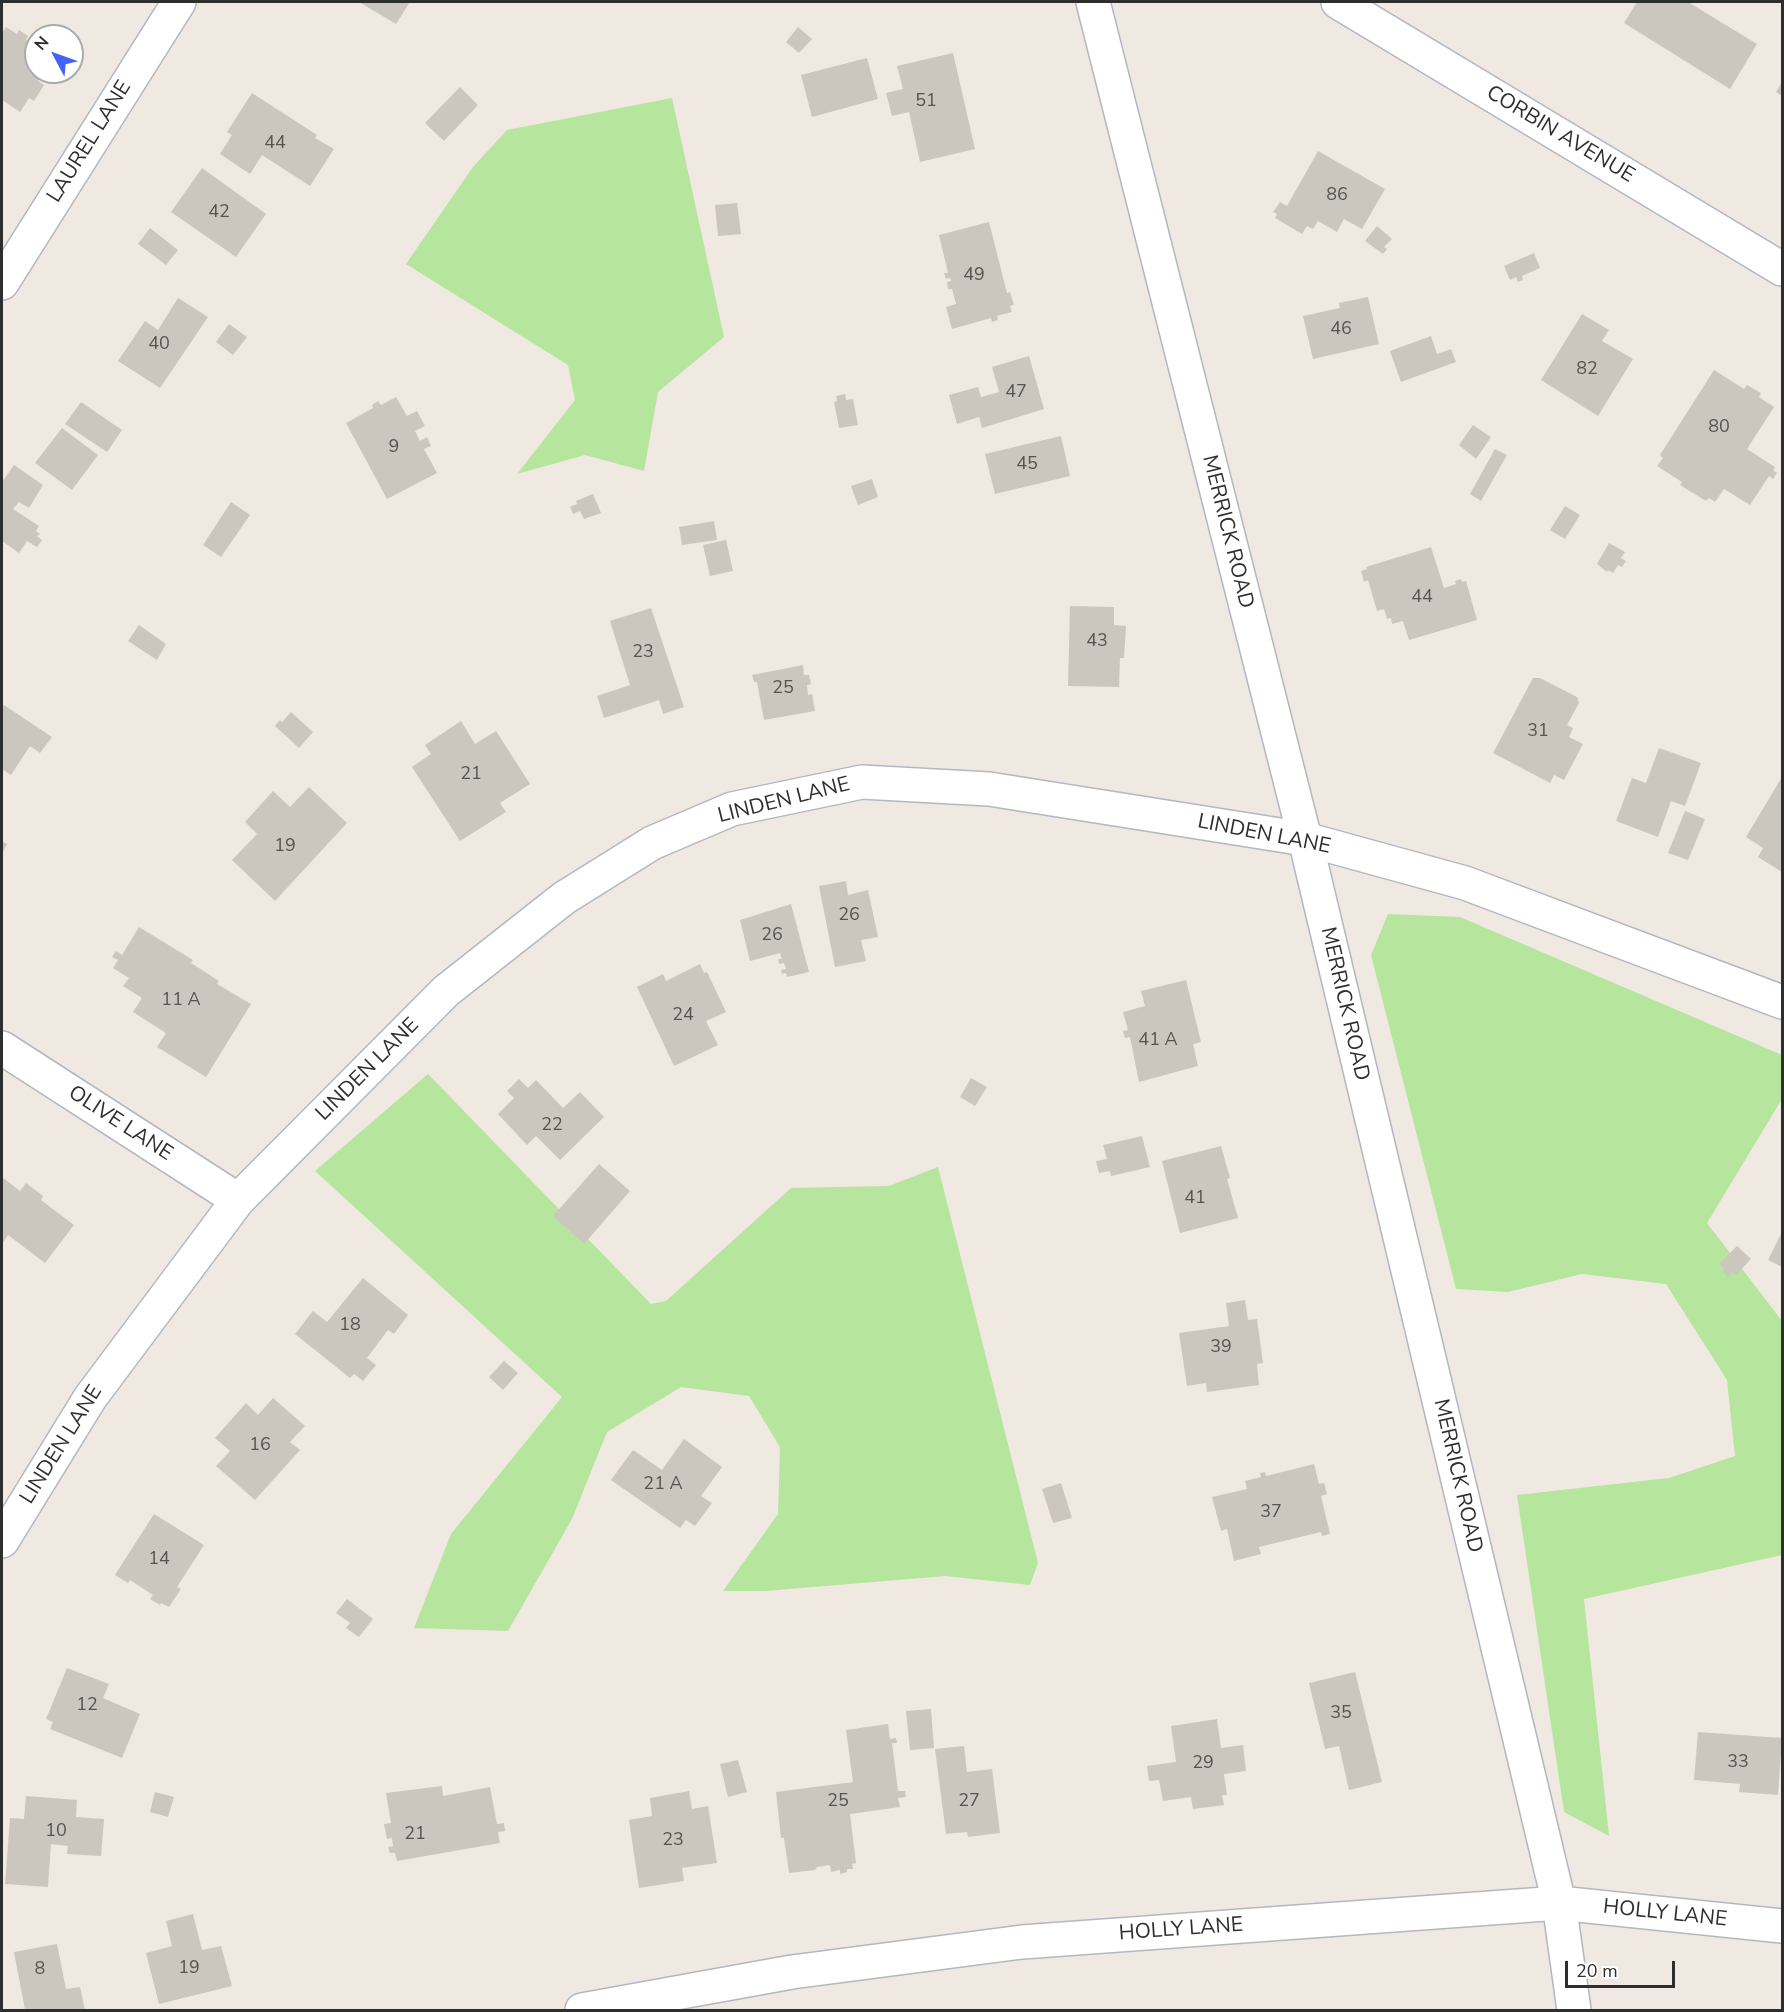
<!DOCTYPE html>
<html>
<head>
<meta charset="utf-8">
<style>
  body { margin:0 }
  #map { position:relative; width:1784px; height:2012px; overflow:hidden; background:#efe9e1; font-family:"Nunito Sans",sans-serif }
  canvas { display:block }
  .frame { position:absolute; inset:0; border:3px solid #2e2e2e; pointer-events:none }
  .north { position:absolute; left:24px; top:24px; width:60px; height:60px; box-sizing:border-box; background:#fff; border:2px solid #ababab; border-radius:50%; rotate:311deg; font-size:16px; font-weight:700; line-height:24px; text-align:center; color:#2e2e2e }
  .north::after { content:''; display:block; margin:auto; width:21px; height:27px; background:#4264fb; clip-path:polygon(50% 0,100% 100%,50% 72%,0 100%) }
  .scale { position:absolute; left:1565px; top:1961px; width:110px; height:27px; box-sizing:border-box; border:3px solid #2e2e2e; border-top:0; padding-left:8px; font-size:18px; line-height:21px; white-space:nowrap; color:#2e2e2e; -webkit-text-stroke:4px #fff; paint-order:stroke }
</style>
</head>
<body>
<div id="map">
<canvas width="1784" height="2012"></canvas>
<div class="frame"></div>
<div class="north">N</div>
<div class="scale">20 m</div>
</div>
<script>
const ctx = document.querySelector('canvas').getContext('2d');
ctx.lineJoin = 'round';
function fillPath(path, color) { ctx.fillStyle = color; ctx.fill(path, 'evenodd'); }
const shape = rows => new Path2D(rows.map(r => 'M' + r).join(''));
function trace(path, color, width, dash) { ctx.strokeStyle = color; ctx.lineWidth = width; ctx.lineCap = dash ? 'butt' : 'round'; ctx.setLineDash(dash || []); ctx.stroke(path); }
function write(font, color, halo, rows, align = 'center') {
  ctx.font = font + ' "Nunito Sans",sans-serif'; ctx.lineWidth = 6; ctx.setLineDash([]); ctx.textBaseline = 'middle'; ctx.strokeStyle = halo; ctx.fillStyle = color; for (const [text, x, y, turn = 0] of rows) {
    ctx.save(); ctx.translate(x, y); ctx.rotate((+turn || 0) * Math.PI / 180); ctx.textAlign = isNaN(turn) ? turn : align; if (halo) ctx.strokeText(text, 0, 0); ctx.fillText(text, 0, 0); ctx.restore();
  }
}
const green = shape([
  [672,98,724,337,658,392,644,471,585,455,517,474,575,400,568,365,406,264,473,167,507,130],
  [1388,914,1460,917,1782,1055,1782,1099,1707,1223,1782,1321,1782,1555,1584,1599,1609,1836,1564,1812,1517,1495,1669,1478,1735,1456,1727,1380,1666,1284,1582,1274,1508,1292,1456,1289,1371,955],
  [428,1074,651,1304,666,1301,791,1188,889,1186,938,1167,1038,1563,1030,1585,945,1576,765,1591,723,1591,778,1514,780,1447,749,1396,681,1387,607,1432,572,1519,508,1631,414,1628,451,1534,562,1397,315,1171]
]);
const building = shape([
  [359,2,410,2,396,24],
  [1637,2,1688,2,1757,44,1730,89,1624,23],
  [6,27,17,34,19,30,28,36,26,40,36,47,36,72,43,72,38,81,44,85,34,101,29,98,20,112,2,100,2,33],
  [798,27,812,39,799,53,786,42],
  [953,53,975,149,920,162,909,112,892,116,886,93,903,89,897,66],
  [867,58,878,99,812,117,801,75],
  [1782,82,1782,96,1776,92],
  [460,87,478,105,444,141,425,123],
  [252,93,317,135,315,138,334,149,310,186,262,155,250,174,220,154,232,135,227,132],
  [1318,151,1385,189,1362,229,1344,219,1337,232,1318,221,1313,229,1307,226,1302,234,1275,218,1277,214,1273,212,1280,202,1287,206],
  [202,168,266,214,236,257,171,212],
  [737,203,741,234,718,236,715,205],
  [989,222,1007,293,1010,292,1014,305,1010,306,1012,312,997,316,998,320,992,322,991,318,952,329,946,307,956,304,952,289,948,289,947,282,951,281,950,278,946,279,944,273,948,273,939,235],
  [1377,226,1392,239,1384,247,1387,249,1383,254,1365,241],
  [150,228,178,250,166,265,138,244],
  [1534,253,1540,268,1522,276,1523,280,1518,282,1516,277,1510,280,1504,266],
  [1368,297,1379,344,1313,359,1303,316,1340,308,1339,303],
  [178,298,208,317,160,388,118,361,145,321,158,330],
  [1582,314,1609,330,1602,341,1633,359,1598,416,1541,380],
  [229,324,247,337,233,355,216,342],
  [1431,336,1437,354,1451,349,1456,362,1401,382,1390,351],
  [1029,356,1044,409,982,428,979,417,957,424,949,395,978,387,981,397,999,392,992,367],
  [1714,370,1744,389,1747,385,1761,393,1759,397,1774,407,1747,449,1775,467,1773,470,1777,473,1773,479,1769,476,1750,505,1724,489,1715,502,1709,498,1706,501,1680,485,1682,482,1657,466,1663,458,1660,455],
  [845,394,846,400,853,399,858,425,839,428,834,402,837,401,836,396],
  [396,397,407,416,417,411,425,426,415,431,420,441,427,437,431,446,424,449,437,473,387,499,346,423,373,408,372,405,378,401,381,405],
  [81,402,122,430,107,452,65,424],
  [1473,425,1491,437,1476,459,1459,445],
  [62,428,98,455,72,490,35,463],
  [1061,436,1070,476,995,494,985,454],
  [1495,449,1507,455,1481,501,1470,494],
  [14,465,43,485,29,508,19,502,13,509,39,526,36,531,40,534,37,536,42,540,37,547,27,541,19,553,2,541,2,482],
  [872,479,878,497,858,505,851,486],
  [593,494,601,513,584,519,580,511,573,514,570,507,577,504,576,501],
  [231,502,250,515,221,557,203,545],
  [1565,506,1580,515,1565,539,1550,530],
  [714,521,717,540,682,545,679,527],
  [726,540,733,571,710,576,703,545],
  [1609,543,1625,552,1621,558,1626,561,1622,567,1618,565,1613,573,1608,570,1607,572,1597,564],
  [1431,547,1444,588,1456,584,1455,581,1461,579,1462,582,1466,581,1477,620,1409,640,1403,621,1392,624,1391,618,1387,619,1384,609,1377,611,1368,580,1364,582,1361,571,1367,569,1366,567],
  [1070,606,1114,607,1114,625,1126,626,1124,658,1120,658,1119,687,1068,686],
  [651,608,684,707,663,714,659,700,604,718,597,696,630,685,610,621],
  [139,625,166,644,157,660,128,641],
  [803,665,804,675,809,675,811,684,807,685,808,695,812,694,815,711,764,720,757,682,754,682,752,675],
  [1533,678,1540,678,1577,697,1579,703,1567,725,1573,728,1569,737,1583,744,1564,780,1554,775,1550,783,1493,753],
  [4,705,52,737,40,753,30,746,11,775,2,769,2,708],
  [291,712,313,732,299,748,275,726,280,720,282,722],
  [461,721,475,744,496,731,530,784,500,803,506,812,460,841,412,767,431,754,425,745],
  [1659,748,1701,763,1685,806,1671,801,1658,837,1616,821,1632,778,1646,783],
  [1782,777,1782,872,1758,857,1763,848,1746,837],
  [309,787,347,823,275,901,232,860,257,834,245,822,273,791,290,807],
  [1685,811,1705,819,1688,860,1668,853],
  [2,841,7,844,2,854],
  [846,881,848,895,868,890,878,937,861,940,866,961,835,967,819,886],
  [791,904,809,972,787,977,786,973,782,974,781,970,786,969,784,963,779,964,778,959,782,959,780,953,750,961,740,920],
  [139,927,193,960,191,963,219,981,217,984,251,1004,206,1077,157,1047,166,1033,133,1012,142,998,123,986,129,978,113,968,118,960,112,957,116,951,122,955],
  [700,964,704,973,707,972,726,1012,706,1021,718,1045,674,1066,637,987,663,974,666,981],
  [1186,980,1201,1042,1193,1044,1198,1066,1139,1082,1130,1037,1125,1038,1123,1031,1128,1030,1123,1012,1145,1006,1141,991],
  [971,1078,987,1087,975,1106,960,1097],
  [519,1079,528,1088,536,1080,563,1108,580,1092,604,1117,560,1160,536,1136,527,1145,498,1114,514,1098,507,1091],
  [1142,1136,1150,1167,1111,1176,1110,1171,1099,1173,1096,1161,1107,1159,1103,1145],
  [1221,1146,1230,1178,1227,1179,1238,1218,1180,1233,1162,1161],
  [599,1164,630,1191,584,1244,553,1216],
  [2,1177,20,1191,26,1183,43,1196,41,1200,74,1225,45,1263,8,1235,2,1244],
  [1782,1232,1782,1267,1768,1260],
  [1737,1246,1751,1259,1736,1275,1732,1272,1728,1277,1723,1272,1725,1270,1719,1264],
  [363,1278,408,1315,394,1334,388,1330,367,1358,376,1365,363,1381,354,1374,350,1378,295,1334,313,1311,327,1322],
  [1245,1300,1248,1320,1257,1319,1263,1363,1257,1364,1259,1385,1207,1392,1206,1383,1187,1386,1179,1333,1229,1326,1226,1303],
  [504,1361,518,1373,503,1390,489,1377],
  [273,1398,305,1426,290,1442,300,1450,255,1500,216,1466,230,1451,215,1438,246,1403,258,1415],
  [684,1439,722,1467,701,1496,712,1503,695,1526,686,1520,680,1528,611,1480,633,1450,662,1470],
  [1314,1464,1319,1484,1324,1483,1327,1494,1321,1496,1330,1534,1322,1536,1321,1532,1259,1547,1261,1554,1234,1561,1227,1529,1221,1531,1212,1497,1247,1489,1245,1481,1261,1477,1260,1473,1265,1472,1266,1476],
  [1061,1483,1072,1518,1053,1523,1042,1489],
  [154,1514,204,1545,177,1587,181,1589,169,1607,161,1603,160,1605,150,1599,153,1595,130,1580,128,1583,115,1575],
  [347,1599,373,1619,359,1637,346,1628,350,1623,336,1613],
  [67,1668,109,1684,103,1698,140,1714,122,1758,50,1729,53,1722,46,1719],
  [1355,1672,1382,1782,1349,1790,1339,1746,1325,1749,1309,1683],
  [931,1709,934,1748,910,1750,906,1711],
  [1217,1719,1221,1748,1243,1745,1246,1771,1224,1774,1227,1795,1222,1795,1224,1805,1193,1809,1191,1797,1163,1801,1159,1780,1149,1781,1147,1766,1176,1762,1171,1726],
  [888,1724,890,1739,896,1738,897,1743,892,1743,898,1791,905,1791,906,1797,898,1798,900,1807,850,1814,856,1863,852,1864,853,1869,847,1869,847,1872,840,1874,840,1870,831,1872,830,1865,817,1867,815,1870,789,1873,784,1838,781,1838,776,1792,853,1782,846,1730],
  [1698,1732,1782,1738,1778,1795,1739,1792,1740,1784,1694,1780],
  [964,1746,967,1772,992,1769,1000,1833,968,1837,967,1832,946,1834,935,1749],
  [738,1760,747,1792,728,1797,720,1764],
  [442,1786,443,1796,490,1787,497,1824,504,1823,505,1831,498,1832,500,1843,397,1861,395,1853,390,1853,388,1847,393,1846,392,1838,387,1839,384,1824,391,1823,386,1793],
  [689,1791,692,1809,708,1806,717,1863,682,1868,684,1881,639,1888,629,1820,652,1816,650,1798],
  [155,1792,174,1797,168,1817,150,1812],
  [26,1796,77,1800,76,1817,104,1819,101,1856,67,1854,68,1846,51,1844,48,1887,5,1884,10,1818,24,1819],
  [193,1914,202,1950,221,1946,232,1986,159,2004,146,1953,172,1946,166,1921],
  [57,1944,66,1989,80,1987,85,2010,25,2010,14,1952]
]);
const minor = shape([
  [1093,2,1305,839,1559,1903,1574,2010],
  [1338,2,1782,269],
  [2,283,179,2],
  [2,1048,238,1200],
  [2,1541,90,1398,238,1200,446,991,564,898,652,843,732,809,862,782,989,789,1305,839,1465,883,1782,1002],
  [582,2010,792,1972,1022,1942,1559,1903,1782,1926]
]);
const numberNames = [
  ["51",926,102],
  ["44",275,144],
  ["86",1337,196],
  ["42",219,213],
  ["49",974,276],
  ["46",1341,330],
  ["40",159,345],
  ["82",1587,370],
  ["47",1016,393],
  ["80",1719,428],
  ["9",394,448],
  ["45",1027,465],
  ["44",1422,598],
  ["43",1097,642],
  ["23",643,653],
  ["25",783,689],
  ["31",1538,732],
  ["21",471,775],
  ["19",285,847],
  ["26",849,916],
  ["26",772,936],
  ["11 A",181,1001],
  ["24",683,1016],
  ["41 A",1158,1041],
  ["22",552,1126],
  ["41",1195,1199],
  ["18",350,1326],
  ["39",1221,1348],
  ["16",260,1446],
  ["21 A",663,1485],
  ["37",1271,1513],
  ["14",159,1560],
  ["12",87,1706],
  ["35",1341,1714],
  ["33",1738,1763],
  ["29",1203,1764],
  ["25",838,1802],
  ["27",969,1802],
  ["10",56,1832],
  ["21",415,1835],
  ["23",673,1841],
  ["19",189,1969],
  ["8",40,1970]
];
const streetNames = [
  ["CORBIN AVENUE",1560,135,31],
  ["LAUREL LANE",90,142,-58],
  ["MERRICK ROAD",1227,532,76],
  ["LINDEN LANE",784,801,-14],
  ["LINDEN LANE",1264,835,11],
  ["MERRICK ROAD",1344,1004,77],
  ["LINDEN LANE",368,1070,-45],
  ["OLIVE LANE",120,1124,33],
  ["LINDEN LANE",62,1445,-58],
  ["MERRICK ROAD",1457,1476,77],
  ["HOLLY LANE",1665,1914,6],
  ["HOLLY LANE",1181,1930,-4]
];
fillPath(green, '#b6e59e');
fillPath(building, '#cbc7bf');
trace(minor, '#b4b7c1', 36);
trace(minor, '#fff', 33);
write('18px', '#555452', null, numberNames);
write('21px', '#2e2e2e', '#fff', streetNames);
</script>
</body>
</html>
